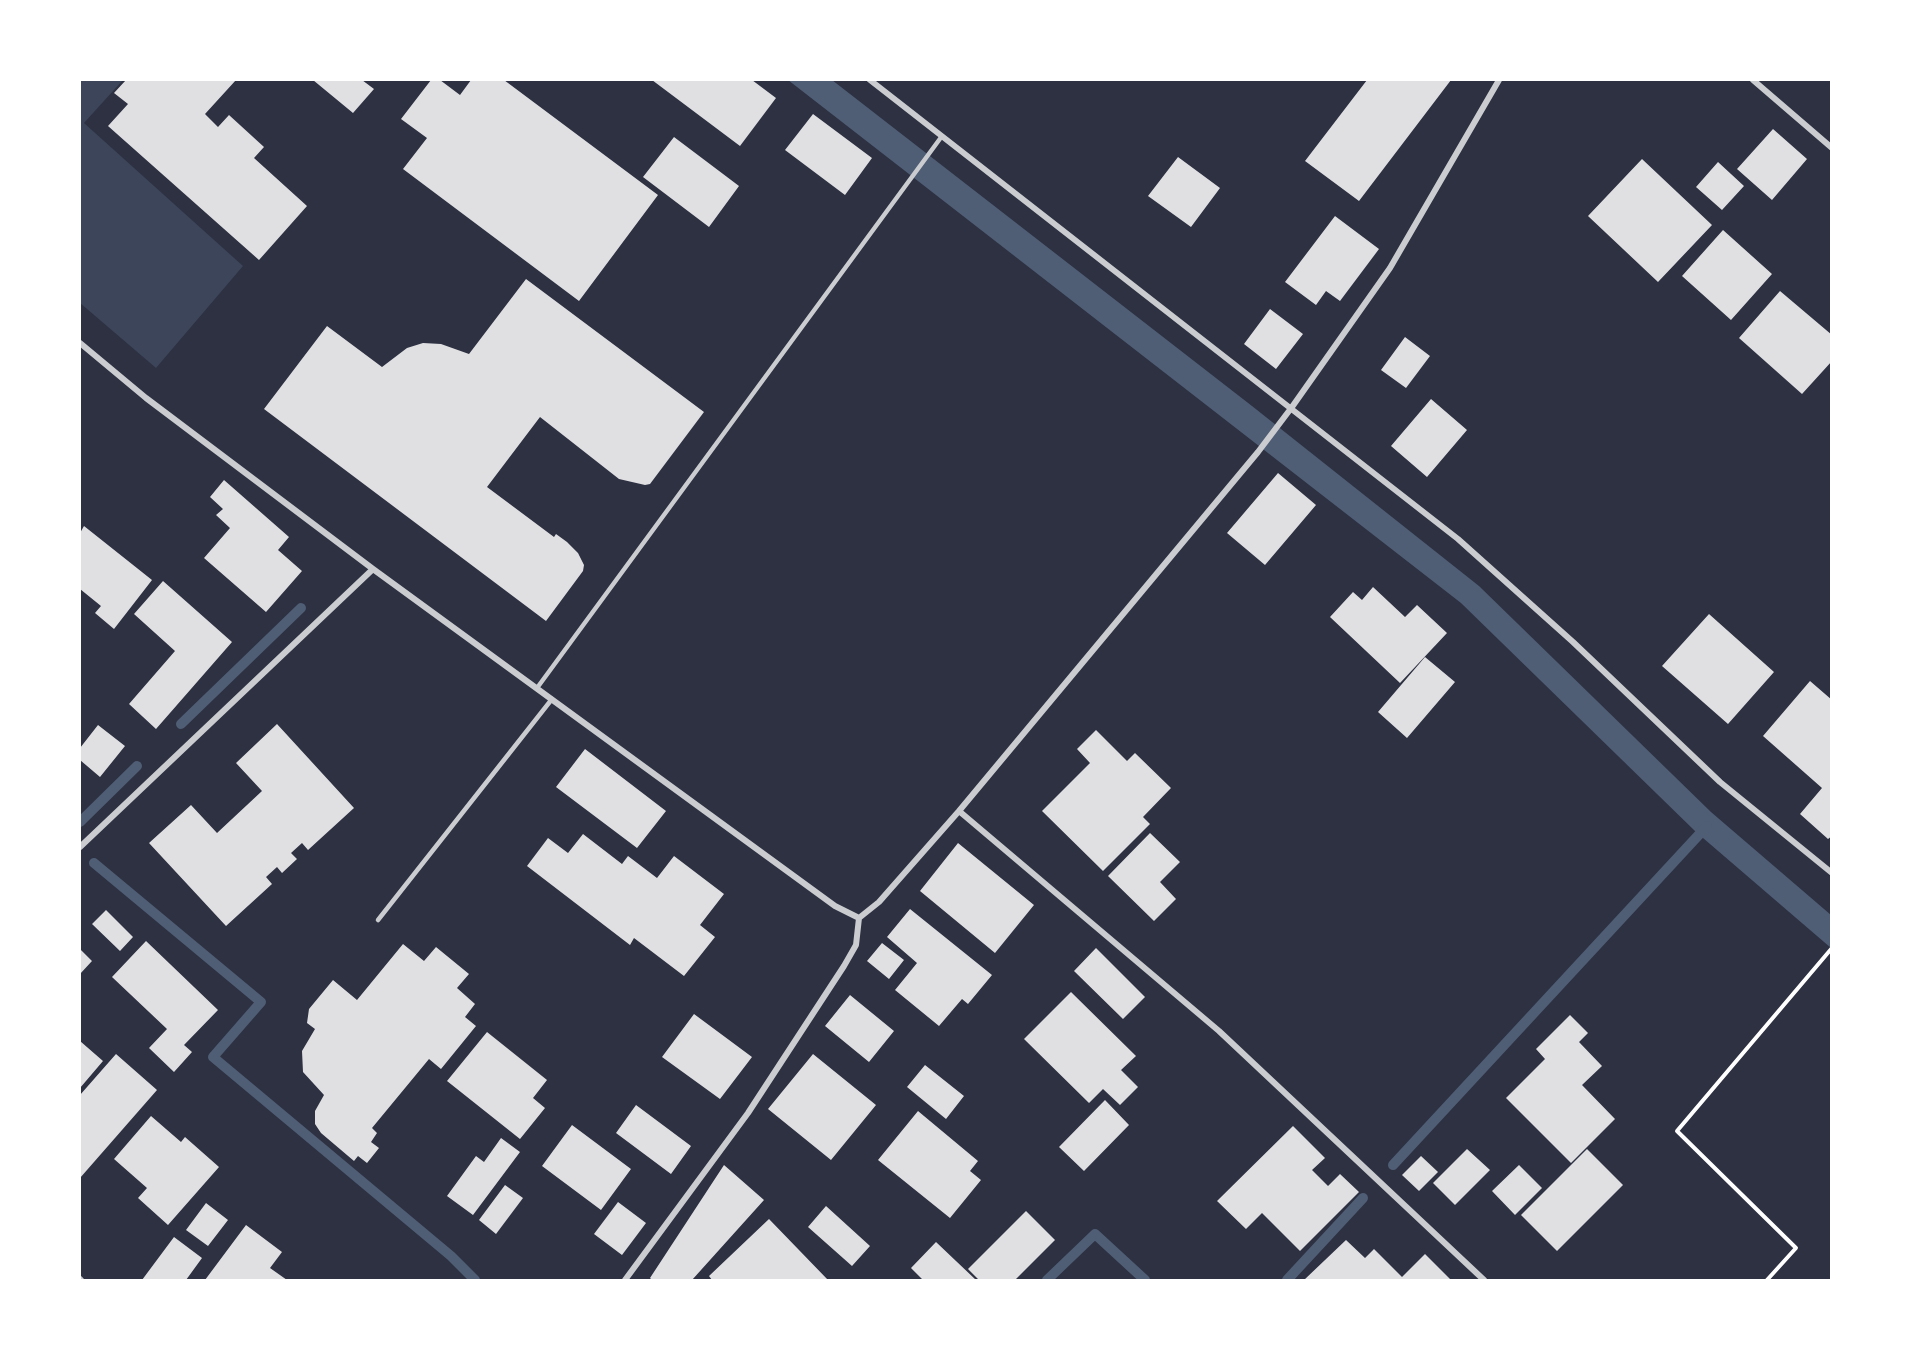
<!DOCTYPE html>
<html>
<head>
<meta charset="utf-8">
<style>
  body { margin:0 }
  #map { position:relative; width:1911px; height:1360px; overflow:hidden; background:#2d3142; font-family:Arial,sans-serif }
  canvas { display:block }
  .frame { position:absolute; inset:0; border:81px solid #fff; pointer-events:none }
</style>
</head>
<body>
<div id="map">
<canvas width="1911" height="1360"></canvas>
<div class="frame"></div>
</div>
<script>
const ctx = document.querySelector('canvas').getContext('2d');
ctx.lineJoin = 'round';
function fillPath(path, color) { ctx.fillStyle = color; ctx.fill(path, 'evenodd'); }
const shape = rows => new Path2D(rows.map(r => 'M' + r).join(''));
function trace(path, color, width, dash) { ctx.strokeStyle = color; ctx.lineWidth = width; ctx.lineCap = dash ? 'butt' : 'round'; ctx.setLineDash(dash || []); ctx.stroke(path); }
const green = shape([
  [80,80,123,80,84,123,243,266,156,368,80,303]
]);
const water = shape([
  [788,80,832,80,1252,406,1479,586,1711,812,1831,915,1831,948,1696,832,1461,603]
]);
const stream = shape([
  [181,724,301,608],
  [80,822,137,766],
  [94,863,261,1002,213,1057,451,1256,475,1280],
  [1393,1165,1707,826],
  [1047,1280,1095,1234,1145,1280],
  [1287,1280,1363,1198]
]);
const building = shape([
  [126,80,236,80,205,114,218,127,229,115,264,147,254,158,307,206,259,260,108,126,128,104,114,93],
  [313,80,362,80,374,89,353,113],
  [431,80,440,80,460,95,471,80,504,80,658,195,579,301,403,169,427,138,401,119],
  [652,80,752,80,776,98,740,146],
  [1367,80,1451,80,1359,201,1305,161],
  [813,114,872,158,845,195,785,150],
  [1773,129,1807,159,1772,200,1737,169],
  [674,137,739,186,709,227,643,177],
  [1178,157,1220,188,1191,227,1148,196],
  [1642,159,1712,225,1658,282,1588,216],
  [1718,162,1744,186,1722,210,1696,187],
  [1335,216,1379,249,1340,301,1326,291,1316,305,1285,282],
  [1723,230,1772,274,1731,320,1682,276],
  [526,279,704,412,650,484,645,485,619,479,540,417,487,487,554,537,556,534,567,542,578,553,584,565,583,571,546,621,264,409,327,326,382,367,407,348,423,343,441,344,469,354],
  [1780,291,1832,335,1832,361,1802,394,1739,338],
  [1270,309,1303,334,1276,369,1244,344],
  [1405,337,1430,356,1406,388,1381,370],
  [1431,399,1467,430,1427,477,1391,446],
  [1278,473,1316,505,1265,565,1227,533],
  [224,480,289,537,278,550,302,571,266,612,204,558,230,528,216,515,223,509,210,497],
  [84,526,152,580,114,629,95,613,101,606,80,589,80,533],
  [163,581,232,642,156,729,129,704,175,651,134,614],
  [1373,587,1405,617,1417,605,1447,633,1400,683,1330,617,1353,592,1362,600],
  [1709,614,1774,672,1728,724,1662,666],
  [1425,657,1455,682,1407,738,1378,712],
  [1810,681,1832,700,1832,836,1828,839,1800,814,1822,788,1763,736],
  [277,724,354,808,308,850,302,843,291,853,297,859,282,873,277,867,266,877,272,884,226,926,149,843,191,805,217,833,262,791,236,763],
  [98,725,125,746,100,777,80,760,80,748],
  [1096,730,1127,761,1135,753,1171,788,1143,817,1150,824,1103,871,1042,811,1090,763,1077,749],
  [585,749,666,811,637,848,556,787],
  [1150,833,1180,862,1160,882,1176,899,1154,921,1108,876],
  [583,834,622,864,628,856,657,878,674,856,724,894,700,925,715,937,684,976,634,938,630,945,527,866,548,838,568,853],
  [958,843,1034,905,995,953,920,891],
  [910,909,992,975,968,1004,962,999,939,1026,895,990,917,963,887,937],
  [106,910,133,937,120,951,92,924],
  [146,941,218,1010,184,1045,192,1052,174,1072,149,1048,167,1029,112,977],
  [882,943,904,960,889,979,867,961],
  [403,944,424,961,436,947,469,974,457,988,475,1004,465,1017,476,1026,441,1069,429,1059,372,1128,377,1133,371,1142,379,1148,367,1163,358,1156,354,1161,321,1133,315,1124,315,1111,324,1095,303,1072,302,1051,315,1029,307,1023,309,1009,333,980,357,1000],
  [1096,948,1145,997,1123,1019,1074,971],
  [80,949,92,961,80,974],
  [1071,992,1136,1056,1121,1070,1138,1087,1120,1105,1103,1089,1089,1103,1024,1039],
  [850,995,894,1031,869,1062,825,1026],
  [694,1014,752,1057,720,1099,662,1057],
  [1570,1015,1588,1033,1579,1042,1602,1066,1582,1085,1615,1119,1571,1163,1506,1098,1545,1059,1536,1049],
  [487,1032,547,1080,533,1098,545,1108,520,1139,447,1081],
  [80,1041,103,1061,80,1088],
  [116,1054,157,1090,80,1178,80,1095],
  [813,1054,876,1105,831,1160,768,1109],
  [925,1065,964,1096,946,1119,907,1087],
  [1105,1100,1129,1125,1084,1171,1059,1147],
  [636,1105,691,1146,671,1174,616,1133],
  [918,1111,978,1161,970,1171,981,1180,950,1218,878,1160],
  [151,1116,181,1142,185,1137,219,1167,168,1225,138,1198,147,1188,114,1159],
  [572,1125,631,1169,601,1210,542,1166],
  [1293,1126,1325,1158,1312,1170,1328,1186,1340,1174,1359,1192,1300,1251,1262,1213,1246,1229,1217,1201],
  [501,1138,520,1152,473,1215,447,1196,476,1156,484,1162],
  [1467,1149,1490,1170,1455,1205,1433,1183],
  [1587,1149,1623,1185,1557,1251,1521,1215],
  [1421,1156,1438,1172,1419,1191,1402,1175],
  [724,1165,764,1200,692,1280,652,1280,650,1278],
  [1519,1165,1542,1188,1515,1215,1492,1191],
  [505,1185,523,1198,496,1234,479,1220],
  [618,1202,646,1223,622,1255,594,1234],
  [206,1203,228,1220,208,1246,186,1230],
  [826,1206,870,1246,852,1266,808,1227],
  [1026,1211,1055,1240,1015,1280,979,1280,968,1269],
  [769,1219,828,1280,712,1280,709,1276],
  [246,1225,282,1252,270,1268,287,1280,205,1280],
  [174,1237,202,1258,186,1280,142,1280],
  [1346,1240,1365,1258,1374,1249,1402,1277,1425,1254,1450,1279,1304,1280],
  [936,1242,976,1280,923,1280,911,1268]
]);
const path = shape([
  [1767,1280,1796,1248,1677,1131,1832,948]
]);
const service = shape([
  [537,688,942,136],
  [378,920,552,699]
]);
const minor = shape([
  [870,80,1458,539,1573,642,1720,782,1832,873],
  [1753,80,1832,148],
  [80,343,146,398,373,569,835,906,859,918],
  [959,811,1219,1031,1484,1280],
  [80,847,373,569],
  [80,1279,81,1280],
  [625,1280,748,1113,844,966,856,945,859,918,879,902,959,811,1258,452,1292,407,1390,268,1499,80]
]);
fillPath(green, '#3c4559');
fillPath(water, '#4f5d75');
trace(stream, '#4f5d75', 10);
fillPath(building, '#e0e0e3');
trace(path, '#fff', 4);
trace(service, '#caccd0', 4.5);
trace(minor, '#caccd0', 6);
</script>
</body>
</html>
